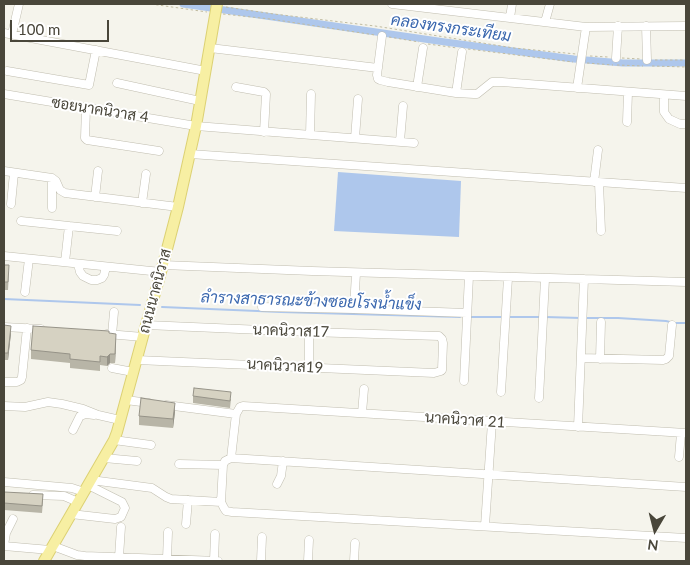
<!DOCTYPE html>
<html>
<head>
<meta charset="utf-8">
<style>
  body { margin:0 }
  #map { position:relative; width:690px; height:565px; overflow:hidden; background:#f5f4ec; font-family:Lato,sans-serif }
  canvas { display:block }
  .frame { position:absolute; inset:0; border:5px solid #49463a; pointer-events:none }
  .north { position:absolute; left:630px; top:505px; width:50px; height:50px; -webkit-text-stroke:4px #fff; paint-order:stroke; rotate:188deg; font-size:14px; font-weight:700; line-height:20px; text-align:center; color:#49463a }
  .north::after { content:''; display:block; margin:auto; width:18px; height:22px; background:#49463a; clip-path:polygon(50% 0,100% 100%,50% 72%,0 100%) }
  .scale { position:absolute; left:10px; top:20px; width:99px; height:22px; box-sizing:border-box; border:2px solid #49463a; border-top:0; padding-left:6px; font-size:15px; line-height:18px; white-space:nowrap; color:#49463a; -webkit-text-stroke:4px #fff; paint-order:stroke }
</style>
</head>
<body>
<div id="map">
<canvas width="690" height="565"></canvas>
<div class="frame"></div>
<div class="north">N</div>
<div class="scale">100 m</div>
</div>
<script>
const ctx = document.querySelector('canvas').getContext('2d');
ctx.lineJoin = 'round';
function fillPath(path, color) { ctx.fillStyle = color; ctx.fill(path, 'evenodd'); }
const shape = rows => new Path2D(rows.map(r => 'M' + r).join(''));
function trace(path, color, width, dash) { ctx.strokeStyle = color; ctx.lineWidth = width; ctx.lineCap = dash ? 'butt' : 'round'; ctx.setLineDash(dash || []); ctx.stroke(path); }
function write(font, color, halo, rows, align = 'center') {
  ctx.font = font + ' Lato,Sarabun,sans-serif'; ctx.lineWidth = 4; ctx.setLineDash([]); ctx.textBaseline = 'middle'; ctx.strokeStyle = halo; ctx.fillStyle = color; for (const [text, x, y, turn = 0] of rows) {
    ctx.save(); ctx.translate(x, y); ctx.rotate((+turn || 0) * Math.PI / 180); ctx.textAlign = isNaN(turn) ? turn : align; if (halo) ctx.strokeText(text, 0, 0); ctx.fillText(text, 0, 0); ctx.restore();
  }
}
const water = shape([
  [338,172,461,181,459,237,334,231]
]);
const stream = shape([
  [4,299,140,305],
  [162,307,281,312,460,317],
  [471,317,503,317],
  [508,317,541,317],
  [545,317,581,318],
  [585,318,618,318,666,321,670,322],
  [675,323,686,323]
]);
const canal = shape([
  [183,4,445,42,574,59,623,63,686,63]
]);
const path = shape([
  [151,4,207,12],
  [226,7,274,14,375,26,514,48,576,54],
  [223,14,270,19,375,35],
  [389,37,419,42],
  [428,44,457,48],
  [468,49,573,62],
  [590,56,608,57],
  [622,58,641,59],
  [655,60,686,60],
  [587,63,613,65],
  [617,65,643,66],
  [652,66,686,67]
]);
const minor = shape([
  [392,4,586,27,686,26],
  [510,18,512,4],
  [545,22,550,4],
  [646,26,647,60],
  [4,33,206,71],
  [12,34,19,4],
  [382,36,377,75,378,79,380,80,388,82,456,93,474,94,477,94,492,82,502,82,686,96],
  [210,48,378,68],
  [616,58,618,26],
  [7,71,89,85,96,50],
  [117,83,200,101],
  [236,87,264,92,266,94,264,132],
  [417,87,423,48],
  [577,88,586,27],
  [456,93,462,52],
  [4,94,196,126,414,143],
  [664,95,664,112,669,119,680,124,686,124],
  [86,108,85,138,87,140,159,151],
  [627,122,628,92],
  [310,135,311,94],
  [355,138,358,99],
  [400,141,403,106],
  [190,154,686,188],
  [4,171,52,178,56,181,60,190,65,193,178,207],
  [52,178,52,208],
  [594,182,598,150],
  [599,183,601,231],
  [95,197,98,171],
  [142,203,146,174],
  [11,204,14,173],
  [21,221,117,231],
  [4,256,161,272],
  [65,262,69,226],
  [78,264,80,272,83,276,91,280,97,280,102,278,104,275,106,267],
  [163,265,312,271,686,282],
  [25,292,29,259],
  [262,307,354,309,467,313],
  [354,309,356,273],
  [4,327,41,329],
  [309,332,309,367],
  [107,334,143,337],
  [112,335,114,312],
  [581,358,663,360,666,359,669,356,672,325],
  [600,359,601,322],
  [137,360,434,373,441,371,442,370,443,343,442,339,439,336,309,332,146,325],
  [112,368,133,372],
  [464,381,469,276],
  [4,382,17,382,21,380,22,377,27,328],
  [501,392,508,278],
  [539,398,545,279],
  [126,400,149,403],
  [166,405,236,414],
  [4,406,25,407,48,402,62,404,83,409,98,415,120,420],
  [362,413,364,389],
  [578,427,584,279],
  [73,430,80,416,86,414,94,415],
  [686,433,243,406,240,407,236,414,231,458,225,461,223,465,221,502,224,508,226,511,232,512,686,538],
  [114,440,151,445],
  [679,457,681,433],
  [104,458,137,461],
  [231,458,686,487],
  [179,464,223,465],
  [91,480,152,488,166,497,171,499,221,502],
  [4,482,72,488,84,492],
  [277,484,281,476,283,461],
  [33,495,64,496,78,502],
  [71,514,115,519,121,517,125,508,122,502,88,485],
  [186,524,188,500],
  [485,526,492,422],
  [4,545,6,533,13,519],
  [4,546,50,550],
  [53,546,77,555,85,556,218,561],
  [119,557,121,527],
  [167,559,168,532],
  [214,561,215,534],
  [261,561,262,537],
  [308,561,309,540],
  [354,561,355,543]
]);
const major = shape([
  [44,561,114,440,117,432,146,325,161,272,178,207,196,126,217,4]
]);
const wall = shape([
  [4,265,9,273,8,290,4,290],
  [4,325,11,333,8,360,4,360],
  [116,343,115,363,110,363,107,366,100,365,100,371,70,368,70,363,31,359,31,350],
  [193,396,231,399,230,408,193,403],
  [175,412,173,428,139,425,139,416],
  [4,492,43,501,42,513,4,510]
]);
const shadedWall = shape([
  [11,326,11,333,8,360,8,353],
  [116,334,116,343,115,363,115,354],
  [110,354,110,363,107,366,107,357],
  [175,403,175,412,173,428,173,419]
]);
const building = shape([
  [4,265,9,265,8,282,4,282,4,265],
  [4,325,11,326,8,353,4,353,4,325],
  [33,326,109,331,109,333,116,334,115,354,110,354,107,357,100,356,100,362,70,359,70,354,31,350,33,326],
  [194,388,231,392,230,401,193,396,194,388],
  [141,398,175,403,173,419,139,416,141,398],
  [4,492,43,494,42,506,4,503,4,492]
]);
const streetNames = [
  ["ซอยนาคนิวาส 4",100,110,9],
  ["ถนนนาคนิวาส",155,291,-75],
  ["นาคนิวาส17",291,331,2],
  ["นาคนิวาส19",285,366,3],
  ["นาคนิวาศ 21",465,420,4]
];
const waterNames = [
  ["คลองทรงกระเทียม",451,28,8],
  ["ลำรางสาธารณะข้างซอยโรงน้ำแข็ง",311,301,2]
];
fillPath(water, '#aec7ec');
trace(stream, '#aec7ec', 2);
trace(canal, '#aec7ec', 7);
trace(minor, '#c0bdaf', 9);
trace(major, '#dcd173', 12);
trace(path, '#c1bca1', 1, [2.5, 2.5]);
trace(minor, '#fff', 8);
trace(major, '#f7efa3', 10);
fillPath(wall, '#b8b5a7');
fillPath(shadedWall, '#969388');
fillPath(building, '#d6d2c2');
trace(building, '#969388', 1);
write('15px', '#49463a', '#fff', streetNames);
write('italic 16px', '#3a67ae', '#fff', waterNames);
</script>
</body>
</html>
